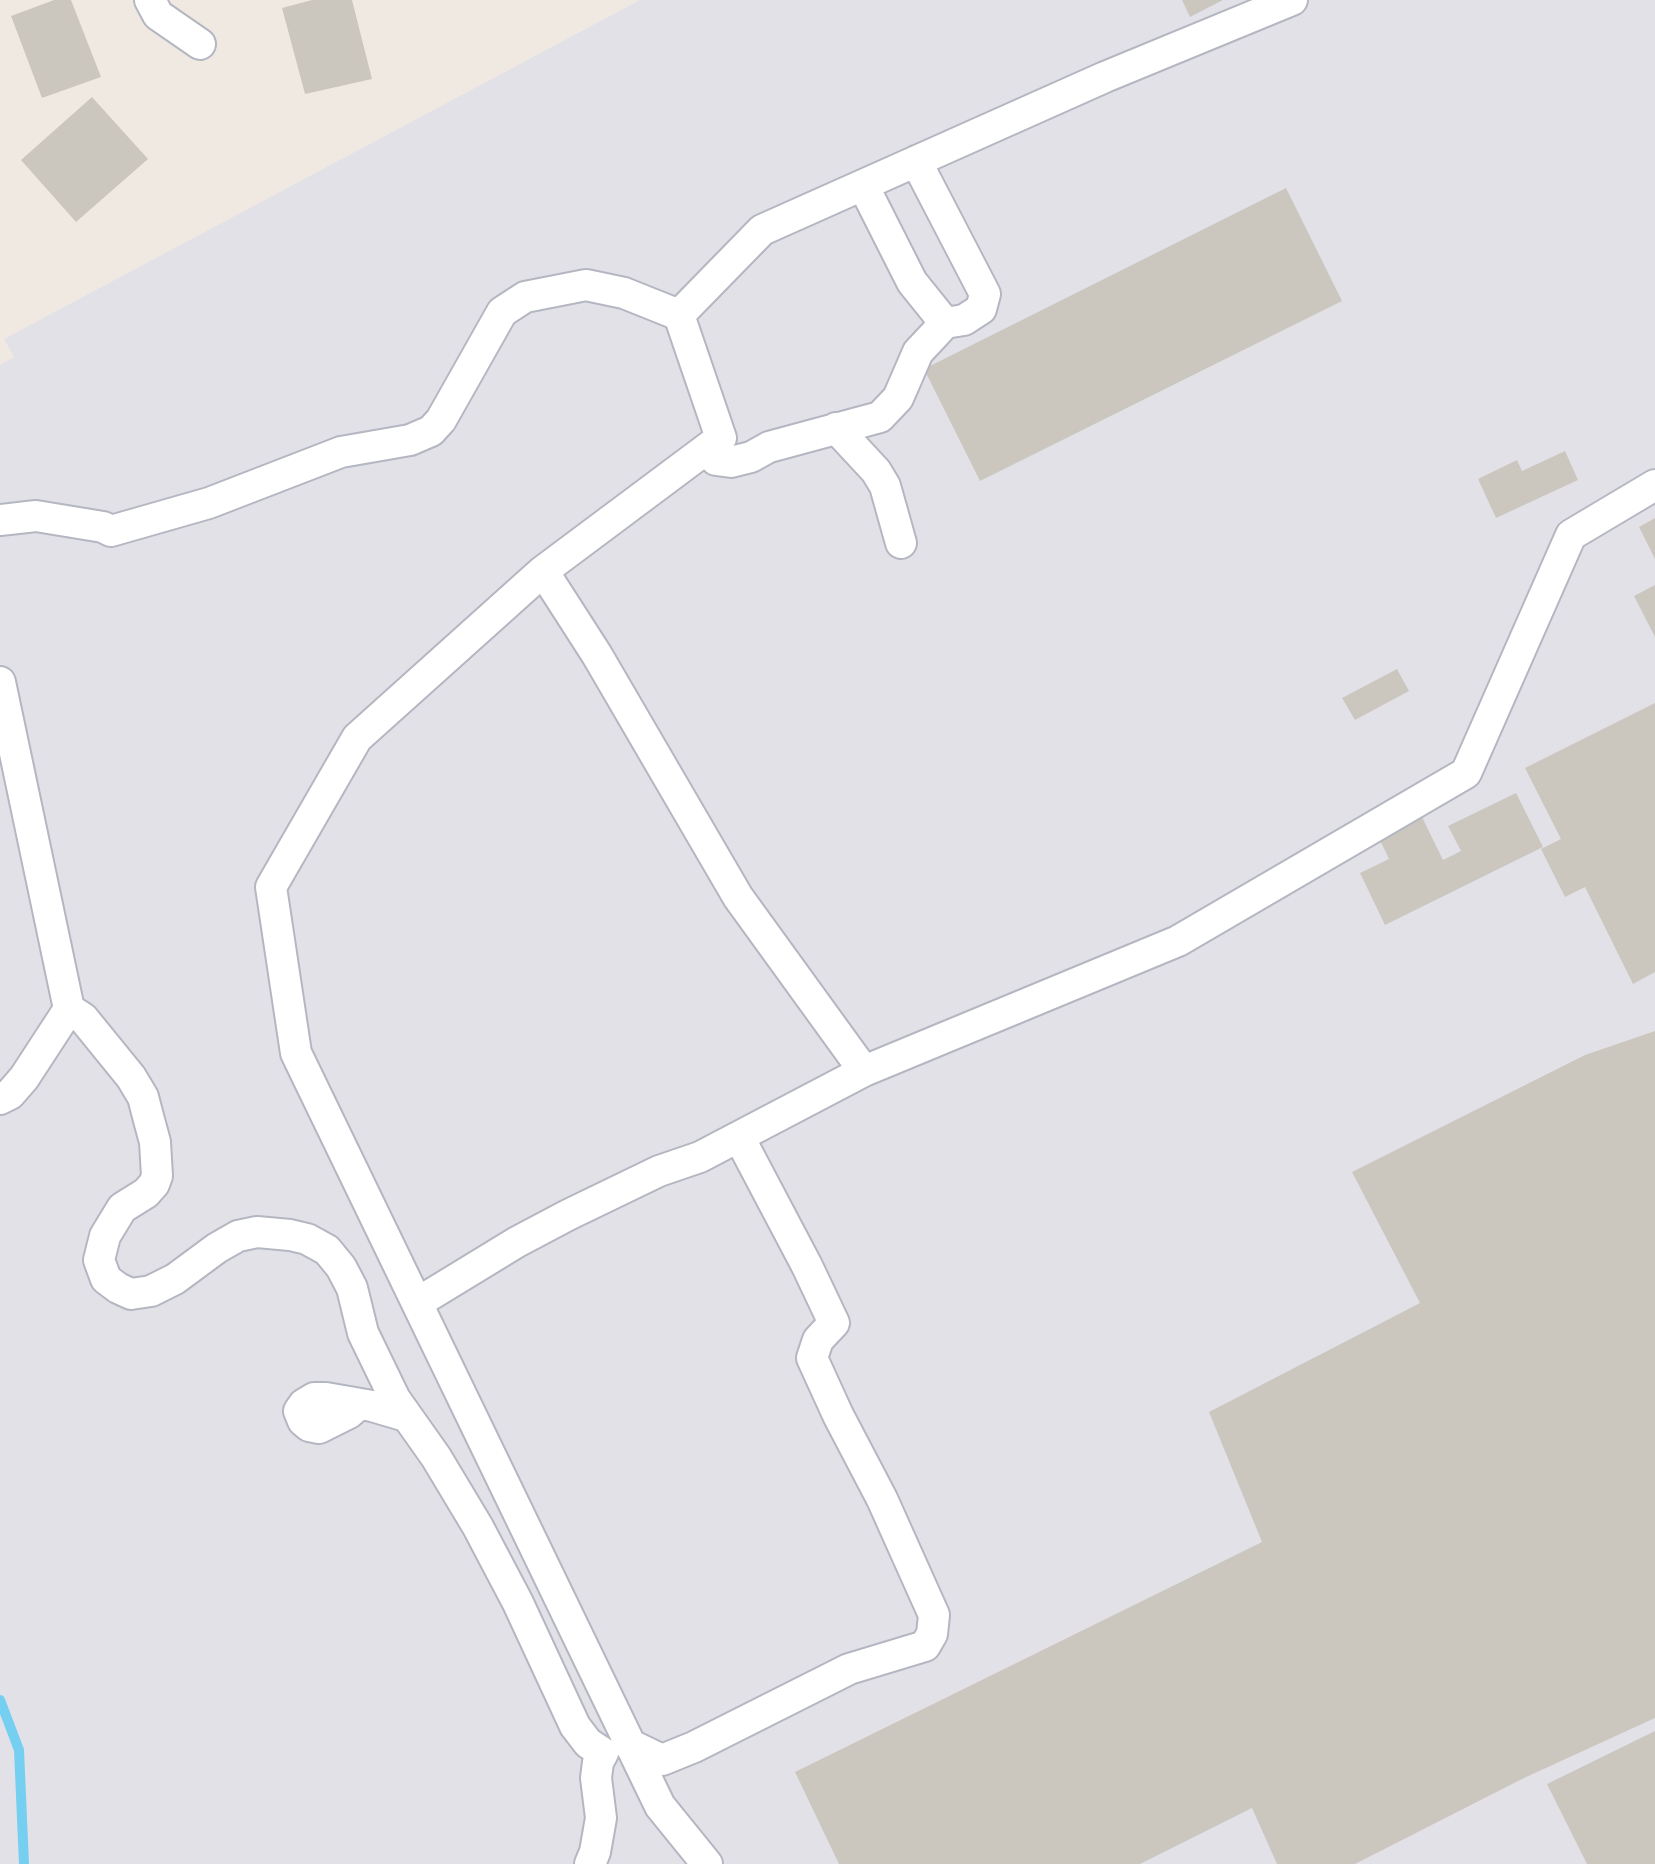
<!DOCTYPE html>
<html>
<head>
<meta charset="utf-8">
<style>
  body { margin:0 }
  canvas { display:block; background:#efe9e1 }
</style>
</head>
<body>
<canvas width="1655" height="1864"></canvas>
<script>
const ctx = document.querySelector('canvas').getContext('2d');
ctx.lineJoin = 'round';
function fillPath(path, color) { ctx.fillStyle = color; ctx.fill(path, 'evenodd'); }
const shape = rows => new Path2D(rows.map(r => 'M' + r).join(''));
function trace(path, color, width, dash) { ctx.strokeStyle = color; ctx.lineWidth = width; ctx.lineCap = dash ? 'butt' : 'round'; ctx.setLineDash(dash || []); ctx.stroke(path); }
const industrial = shape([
  [640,0,1655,0,1655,1864,0,1864,0,365,14,357,4,339]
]);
const stream = shape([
  [0,1700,19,1750,24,1864]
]);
const building = shape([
  [54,0,71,0,101,77,42,98,11,16],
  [312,0,352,0,372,79,305,94,282,8],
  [1182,0,1223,0,1190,17],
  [92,97,148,159,76,222,21,160],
  [1286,188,1342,301,980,481,924,369],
  [1565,451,1578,480,1496,518,1478,479,1517,460,1522,471],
  [1655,518,1655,559,1639,527],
  [1655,585,1655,637,1634,596],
  [1397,669,1409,691,1355,720,1342,698],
  [1655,703,1655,972,1633,984,1585,887,1565,897,1541,849,1561,839,1525,768],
  [1516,793,1543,847,1385,925,1360,873,1389,859,1378,836,1421,815,1443,860,1461,851,1448,826],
  [1655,1031,1655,1718,1524,1778,1355,1864,1277,1864,1252,1808,1140,1864,839,1864,795,1772,1262,1542,1209,1412,1420,1303,1352,1172,1585,1055],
  [1655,1731,1655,1864,1587,1864,1547,1784]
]);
const minor = shape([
  [150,0,158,15,200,44],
  [863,185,912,282,945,323],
  [836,428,876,471,885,486,901,543],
  [707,449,716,460,731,462,751,457,769,447,880,417,898,398,918,352,934,335,945,323,964,320,981,309,985,294,916,161],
  [0,520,36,516,103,527,111,531,209,503,341,452,410,440,431,431,441,420,502,312,525,297,586,285,624,293,679,315],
  [543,571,597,655,738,897,864,1071,1178,941,1466,773,1571,535,1655,485],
  [0,682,69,1009],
  [0,1099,10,1094,24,1078,69,1009,83,1018,131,1077,143,1097,149,1120,155,1142,157,1176,154,1184,146,1193,122,1208,105,1236,99,1260,106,1279,118,1288,131,1294,151,1291,175,1279,217,1248,238,1236,257,1232,290,1235,307,1239,327,1250,341,1267,352,1288,363,1333,395,1399,436,1457,478,1527,518,1603,575,1726,588,1743,603,1753,598,1762,596,1778,601,1818,595,1852,590,1864],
  [417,1303,517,1242,568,1215,659,1171,700,1157,864,1071],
  [358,1405,349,1413,319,1428,309,1426,303,1421,299,1411,304,1404,314,1398,326,1398,372,1406,406,1416],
  [627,1743,662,1760,694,1747,849,1669,925,1646,932,1634,934,1615,882,1499,838,1415,812,1358,818,1340,834,1323,807,1266,739,1137],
  [707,1864,660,1806,296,1053,271,887,357,738,543,571,721,438,679,315,762,230,1105,77,1292,0]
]);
fillPath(industrial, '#e3e1e8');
trace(stream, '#75cff0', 10);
fillPath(building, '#cbc7bf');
trace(minor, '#b4b7c1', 34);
trace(minor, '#fff', 30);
</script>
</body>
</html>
